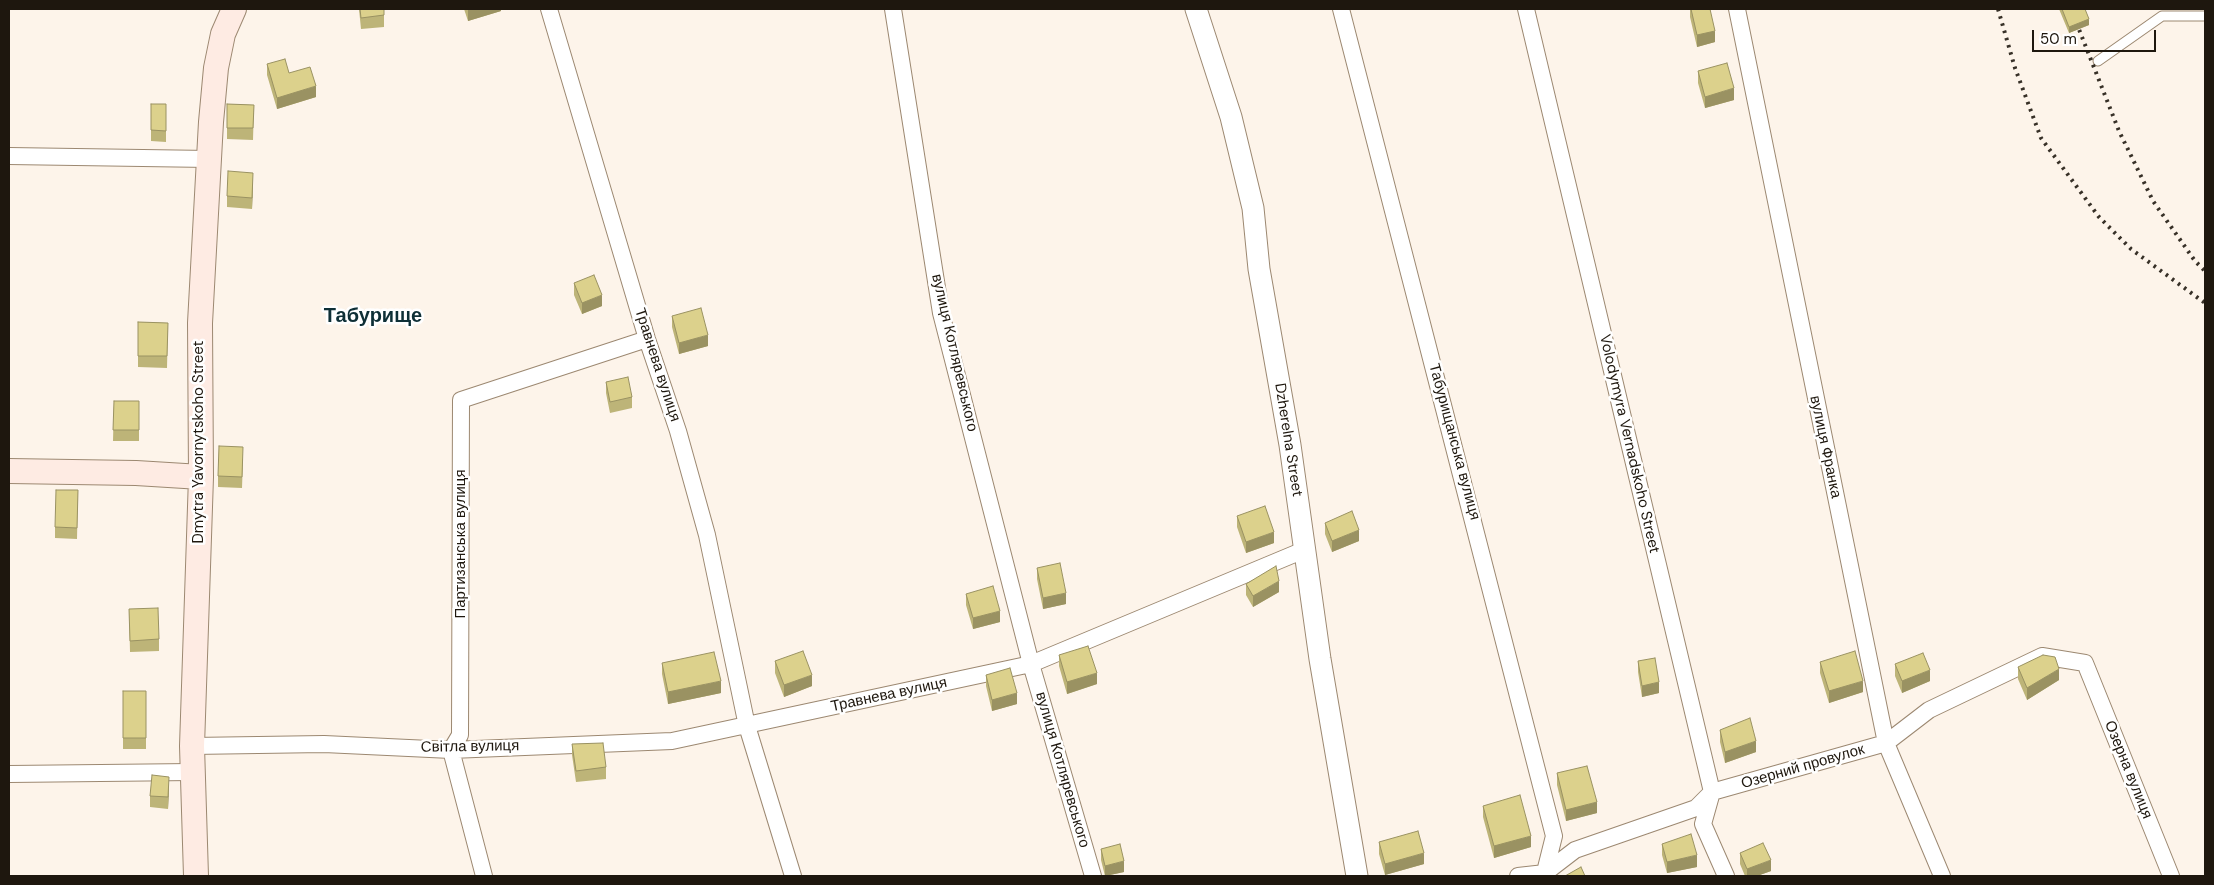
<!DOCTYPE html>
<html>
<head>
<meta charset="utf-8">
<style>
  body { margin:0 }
  #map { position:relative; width:2214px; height:885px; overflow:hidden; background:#fdf4ea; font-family:"DM Sans",sans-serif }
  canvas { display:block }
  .frame { position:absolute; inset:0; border:10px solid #1e170e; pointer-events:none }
  .scale { position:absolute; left:2032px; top:30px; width:124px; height:22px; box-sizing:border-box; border:2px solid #1e170e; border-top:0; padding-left:6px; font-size:15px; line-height:18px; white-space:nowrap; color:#1e170e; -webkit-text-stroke:4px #fff; paint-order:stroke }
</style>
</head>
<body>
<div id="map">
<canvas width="2214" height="885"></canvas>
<div class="frame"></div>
<div class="scale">50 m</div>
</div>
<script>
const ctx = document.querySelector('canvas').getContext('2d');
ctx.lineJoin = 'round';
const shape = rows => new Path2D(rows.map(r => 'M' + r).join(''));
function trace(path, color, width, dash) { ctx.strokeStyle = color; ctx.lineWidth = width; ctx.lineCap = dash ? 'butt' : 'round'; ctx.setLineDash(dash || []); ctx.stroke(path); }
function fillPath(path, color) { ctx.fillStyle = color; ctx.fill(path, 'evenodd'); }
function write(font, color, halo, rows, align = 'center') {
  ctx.font = font + ' "DM Sans",sans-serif'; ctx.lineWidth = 5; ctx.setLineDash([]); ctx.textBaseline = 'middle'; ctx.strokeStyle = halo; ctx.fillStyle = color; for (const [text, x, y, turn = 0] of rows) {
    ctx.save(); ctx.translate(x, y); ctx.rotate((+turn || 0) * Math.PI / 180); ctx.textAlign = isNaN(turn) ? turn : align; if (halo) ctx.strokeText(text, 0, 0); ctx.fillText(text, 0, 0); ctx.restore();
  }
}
const service = shape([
  [2098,61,2162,16,2205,16]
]);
const minor = shape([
  [549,9,647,339,678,431,707,535,747,726,793,876],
  [893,9,941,313,1031,664,1093,876],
  [1341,9,1554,836,1544,876],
  [1526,9,1712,792,1703,824,1726,876],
  [1737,9,1886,743,1942,876],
  [9,156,209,159],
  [192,746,324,744,451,750,672,741,1031,664,1304,550],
  [9,774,192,772],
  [484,876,451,750,460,735,461,400,647,339],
  [1518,876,1545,873,1575,850,1696,808,1712,792,1886,743,1929,710,2042,656,2085,663,2171,876]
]);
const tertiary = shape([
  [1196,9,1231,117,1253,208,1259,269,1290,445,1320,659,1357,876]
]);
const secondary = shape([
  [9,471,136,473,201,477],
  [196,876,192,746,201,477,200,323,211,122,216,68,223,34,234,9]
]);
const rail = shape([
  [1998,9,2015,68,2041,138,2099,217,2131,249,2205,303],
  [2071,9,2119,131,2153,201,2195,261,2205,271]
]);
const wall = shape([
  [359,9,384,9,384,27,361,29],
  [464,9,501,9,501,11,468,21],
  [1690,9,1710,9,1715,42,1697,47,1690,17],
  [2059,9,2085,9,2089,25,2069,33],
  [267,64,289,73,316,97,277,109,267,75],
  [1698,71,1734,100,1705,108,1698,83],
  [151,104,166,104,166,142,151,141],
  [227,104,254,105,253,140,227,139],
  [253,184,252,209,227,207,227,196],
  [574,283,602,306,582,314,574,295],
  [672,316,708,346,679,354,672,327],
  [138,322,168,323,167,368,138,367],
  [606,382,632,397,632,408,610,413,606,393],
  [114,401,139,401,139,441,113,441],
  [243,459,242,488,218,487,218,476],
  [78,490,77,539,55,538,55,527],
  [1237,516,1274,543,1246,553,1237,527],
  [1325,523,1359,541,1332,552,1325,534],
  [1037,568,1066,604,1043,609,1037,579],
  [1246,584,1279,592,1253,607,1246,595],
  [966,594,1000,622,973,629,966,605],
  [129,609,159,639,159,651,130,652],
  [1059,655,1097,684,1067,694,1059,666],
  [775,661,812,686,784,697,775,673],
  [1638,661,1659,693,1642,697,1638,672],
  [1820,662,1863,692,1829,703,1820,673],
  [662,663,721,693,668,704,662,674],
  [1895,664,1930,681,1902,693,1895,676],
  [2018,667,2059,680,2027,700,2018,679],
  [986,675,1017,704,992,711,986,686],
  [123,691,146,691,146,749,123,749],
  [1720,730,1756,752,1725,763,1720,742],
  [572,744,606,767,606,779,576,782,572,755],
  [1557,773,1597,813,1566,821,1557,785],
  [169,788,168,809,150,807,150,796],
  [1483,806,1531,847,1494,858,1483,817],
  [1379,842,1424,864,1385,875,1379,854],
  [1662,844,1697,867,1667,873,1662,855],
  [1101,849,1124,872,1105,876,1101,860],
  [1740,853,1771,871,1757,876,1745,876,1740,864]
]);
const shadedWall = shape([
  [472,9,501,9,501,11,468,21,468,10],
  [2089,19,2089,25,2069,33,2069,27],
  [1715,31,1715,42,1697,47,1697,35],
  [316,86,316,97,277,109,277,98],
  [1734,88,1734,100,1705,108,1705,97],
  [253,173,253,184,252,209,252,198],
  [602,295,602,306,582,314,582,303],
  [708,335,708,346,679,354,679,343],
  [1359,530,1359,541,1332,552,1332,541],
  [1274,532,1274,543,1246,553,1246,542],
  [1279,581,1279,592,1253,607,1253,596],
  [1066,593,1066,604,1043,609,1043,598],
  [1000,611,1000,622,973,629,973,618],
  [2059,669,2059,680,2027,700,2027,688],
  [1930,670,1930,681,1902,693,1902,681],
  [1097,673,1097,684,1067,694,1067,682],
  [812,675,812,686,784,697,784,685],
  [721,681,721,693,668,704,668,692],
  [1863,681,1863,692,1829,703,1829,691],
  [1659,682,1659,693,1642,697,1642,686],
  [1017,693,1017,704,992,711,992,700],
  [1756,741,1756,752,1725,763,1725,752],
  [169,777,169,788,168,809,168,797],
  [1597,802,1597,813,1566,821,1566,810],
  [1531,836,1531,847,1494,858,1494,846],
  [1424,853,1424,864,1385,875,1385,864],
  [1697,855,1697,867,1667,873,1667,862],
  [1771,860,1771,871,1757,876,1747,876,1747,869],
  [1124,861,1124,872,1105,876,1105,866]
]);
const building = shape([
  [360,9,384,9,384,15,361,18,360,9],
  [1691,9,1710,9,1715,31,1697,35,1691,9],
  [2062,9,2085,9,2089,19,2069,27,2062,9],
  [285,59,289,73,310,67,316,86,277,98,267,64,285,59],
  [1727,63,1734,88,1705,97,1698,71,1727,63],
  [151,104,166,104,166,131,151,130,151,104],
  [227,104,254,105,253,128,227,128,227,104],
  [228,171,253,173,252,198,227,196,228,171],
  [594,275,602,295,582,303,574,283,594,275],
  [701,308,708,335,679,343,672,316,701,308],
  [138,322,168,323,167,356,138,356,138,322],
  [628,377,632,397,610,402,606,382,628,377],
  [114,401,139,401,139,430,113,430,114,401],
  [219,446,243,447,242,477,218,476,219,446],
  [56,490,78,490,77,528,55,527,56,490],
  [1265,506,1274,532,1246,542,1237,516,1265,506],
  [1352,511,1359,530,1332,541,1325,523,1352,511],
  [1060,563,1066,593,1043,598,1037,568,1060,563],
  [1276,566,1279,581,1253,596,1246,584,1276,566],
  [993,586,1000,611,973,618,966,594,993,586],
  [158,608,159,639,130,641,129,609,158,608],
  [1088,646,1097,673,1067,682,1059,655,1088,646],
  [803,651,812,675,784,685,775,661,803,651],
  [1855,651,1863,681,1829,691,1820,662,1855,651],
  [714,652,721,681,668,692,662,663,714,652],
  [1923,653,1930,670,1902,681,1895,664,1923,653],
  [2043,655,2055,657,2059,669,2027,688,2018,667,2043,655],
  [1655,658,1659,682,1642,686,1638,661,1655,658],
  [1010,668,1017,693,992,700,986,675,1010,668],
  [123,691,146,691,146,738,123,738,123,691],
  [1750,718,1756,741,1725,752,1720,730,1750,718],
  [603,743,606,767,576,771,572,744,603,743],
  [1587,766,1597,802,1566,810,1557,773,1587,766],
  [152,775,169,777,168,797,150,796,152,775],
  [1520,795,1531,836,1494,846,1483,806,1520,795],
  [1418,831,1424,853,1385,864,1379,842,1418,831],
  [1691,834,1697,855,1667,862,1662,844,1691,834],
  [1763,843,1771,860,1747,869,1740,853,1763,843],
  [1120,844,1124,861,1105,866,1101,849,1120,844],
  [1581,867,1585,876,1565,876,1581,867]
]);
const streetNames = [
  ["вулиця Котляревського",954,353,77],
  ["Травнева вулиця",657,365,72],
  ["Dzherelna Street",1288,440,81],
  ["Dmytra Yavornytskoho Street",199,442,-90],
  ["Табурищанська вулиця",1454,442,75],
  ["Volodymyra Vernadskoho Street",1629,444,77],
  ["вулиця Франка",1825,447,78],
  ["Партизанська вулиця",461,544,-90],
  ["Травнева вулиця",889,695,-12],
  ["Світла вулиця",470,747,-1],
  ["Озерний провулок",1803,767,-16],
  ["вулиця Котляревського",1062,770,74],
  ["Озерна вулиця",2128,770,68]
];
const districtNames = [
  ["Табурище",373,317]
];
trace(service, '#9c8871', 11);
trace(minor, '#9c8871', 18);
trace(tertiary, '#9c8871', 23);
trace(secondary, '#9c8871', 26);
trace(service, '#fff', 9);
trace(minor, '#fff', 16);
trace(tertiary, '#fff', 21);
trace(secondary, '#feebe3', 24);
trace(rail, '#373027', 4, [2.5, 5]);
fillPath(wall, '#bdb478');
fillPath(shadedWall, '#9a9262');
fillPath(building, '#dcd18c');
trace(building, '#9a9262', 1);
write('15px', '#1e170e', '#fff', streetNames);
write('bold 20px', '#0e2f36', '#fff', districtNames);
</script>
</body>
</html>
